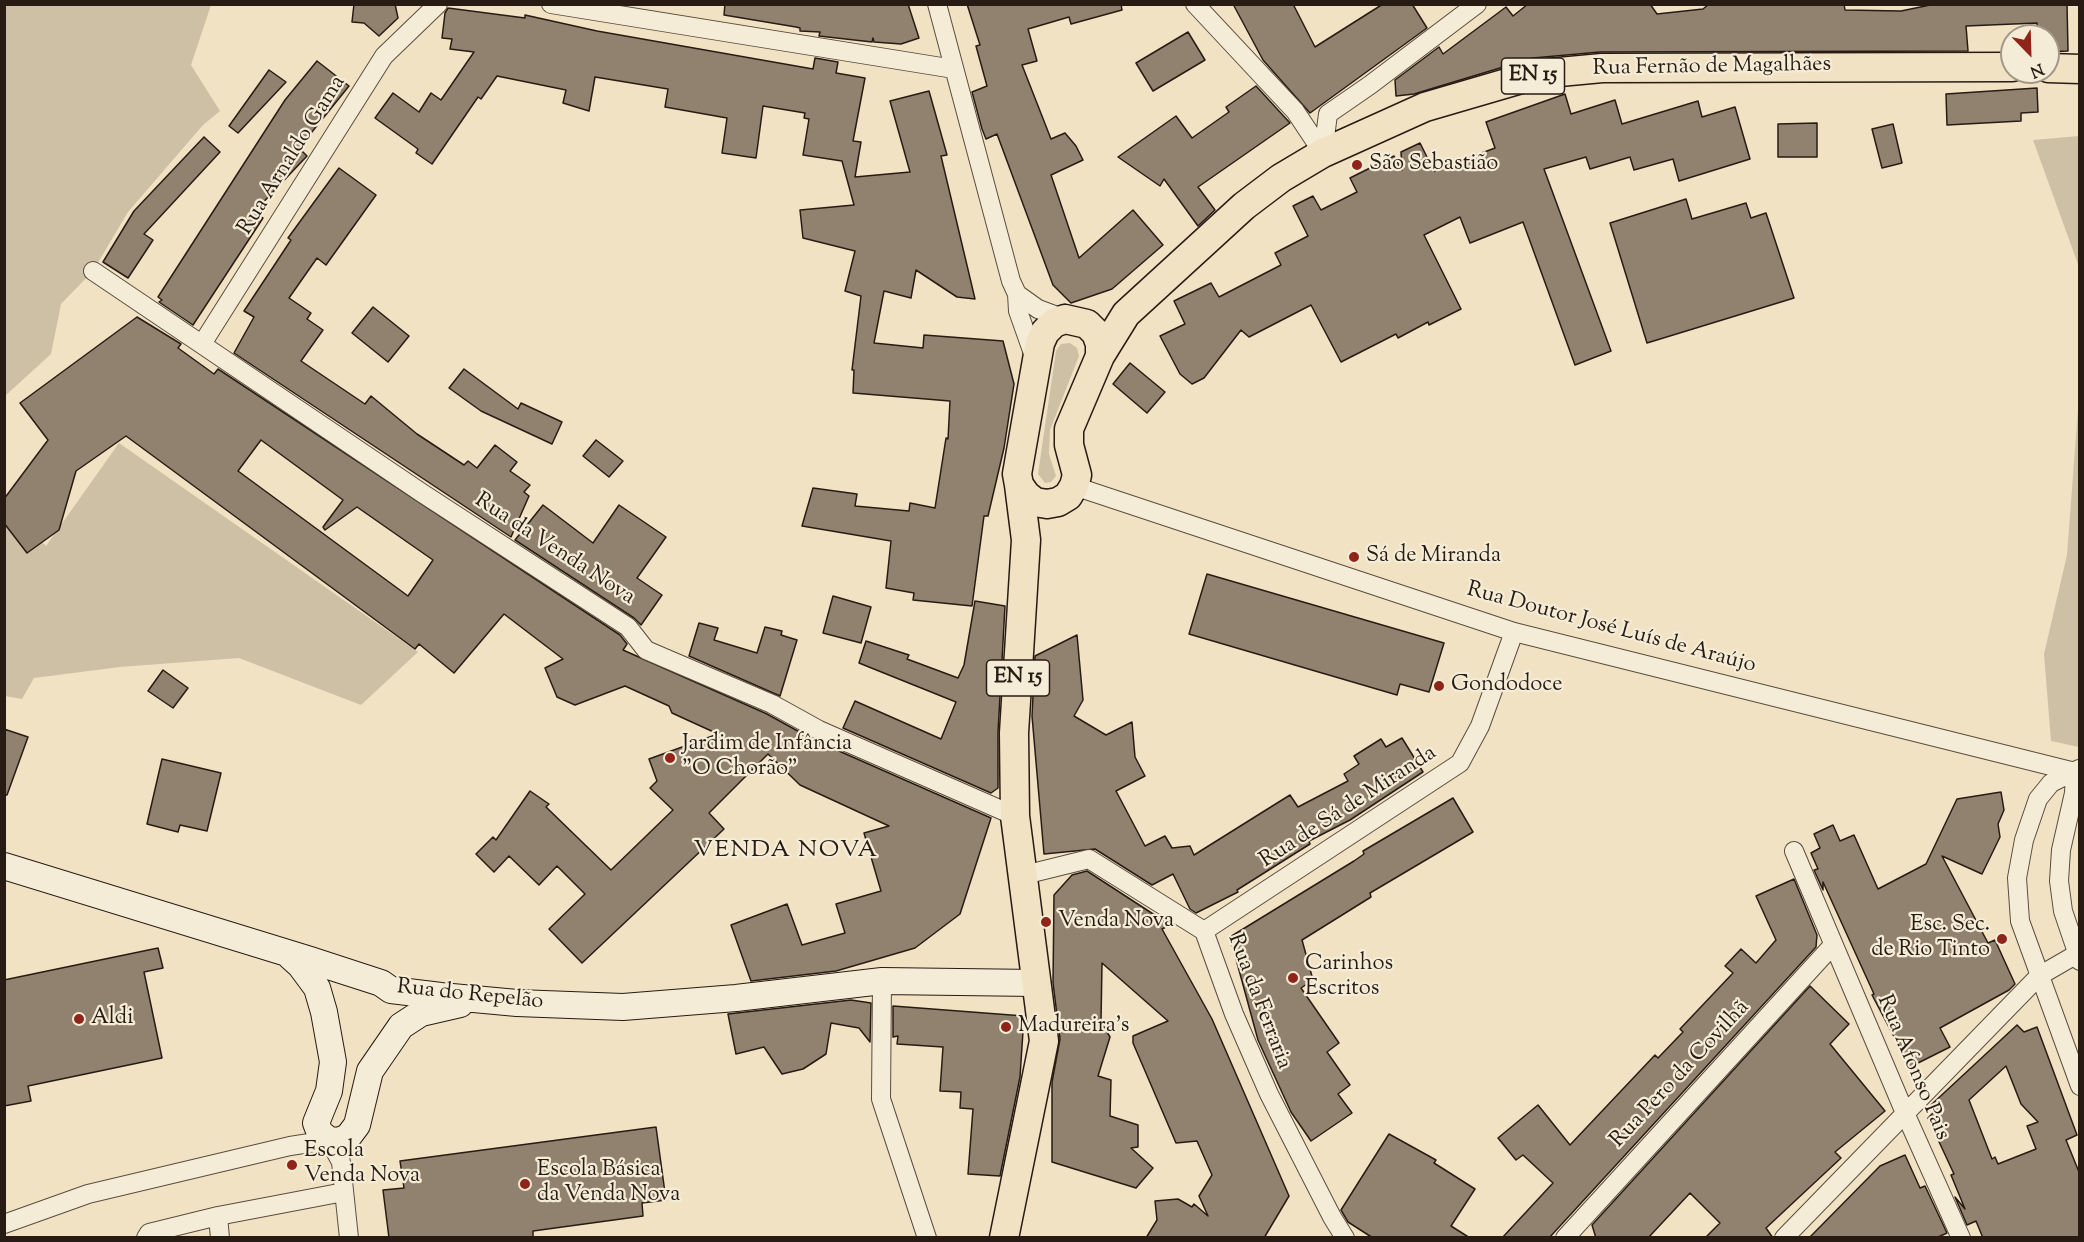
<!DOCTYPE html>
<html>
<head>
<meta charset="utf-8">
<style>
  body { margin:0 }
  #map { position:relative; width:2084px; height:1242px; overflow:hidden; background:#f0e2c2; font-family:"Sorts Mill Goudy",serif }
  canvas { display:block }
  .frame { position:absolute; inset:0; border:6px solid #281b14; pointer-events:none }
  .north { position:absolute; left:2000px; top:24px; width:60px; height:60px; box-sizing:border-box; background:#f5ecd7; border:2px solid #a39889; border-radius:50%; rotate:157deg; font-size:16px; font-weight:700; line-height:24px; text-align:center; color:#281b14 }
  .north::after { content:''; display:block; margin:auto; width:21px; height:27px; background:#8f2418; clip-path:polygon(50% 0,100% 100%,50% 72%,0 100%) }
</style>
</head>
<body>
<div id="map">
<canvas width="2084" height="1242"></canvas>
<div class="frame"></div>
<div class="north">N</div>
</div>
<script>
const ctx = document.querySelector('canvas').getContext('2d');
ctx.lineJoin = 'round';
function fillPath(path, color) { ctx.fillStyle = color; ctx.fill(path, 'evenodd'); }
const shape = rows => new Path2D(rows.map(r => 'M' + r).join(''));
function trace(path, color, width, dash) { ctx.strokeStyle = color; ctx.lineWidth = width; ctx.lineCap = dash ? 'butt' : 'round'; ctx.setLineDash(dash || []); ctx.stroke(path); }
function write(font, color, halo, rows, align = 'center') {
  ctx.font = font + ' "Sorts Mill Goudy",serif'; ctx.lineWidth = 4.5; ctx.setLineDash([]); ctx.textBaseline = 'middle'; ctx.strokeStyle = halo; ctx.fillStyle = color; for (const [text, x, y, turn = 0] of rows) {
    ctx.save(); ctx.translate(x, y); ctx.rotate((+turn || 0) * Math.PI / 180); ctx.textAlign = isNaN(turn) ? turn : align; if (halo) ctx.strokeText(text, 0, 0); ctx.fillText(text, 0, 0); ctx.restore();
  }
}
const green = shape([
  [5,5,211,5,191,65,220,111,203,125,128,212,93,271,61,304,51,354,5,396],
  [2079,136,2080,136,2079,267,2033,140],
  [1070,343,1077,348,1079,356,1050,430,1049,454,1056,476,1051,482,1045,483,1038,474,1056,351,1061,344],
  [2079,396,2080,747,2079,747,2051,741,2044,654,2067,555],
  [119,443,418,652,361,705,239,658,120,667,34,678,22,699,5,696,4,503,46,546]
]);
const building = shape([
  [354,4,395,4,398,18,379,36,364,23,352,22,354,4],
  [725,4,908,4,919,38,901,44,874,42,873,38,872,42,819,36,820,32,800,31,800,28,796,27,724,15,725,4],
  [967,4,1121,4,1122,10,1071,24,1069,17,1028,29,1037,61,1022,65,1051,139,1065,133,1076,146,1083,160,1051,175,1079,258,1133,210,1163,245,1112,289,1071,303,1053,285,997,134,986,139,982,129,972,92,987,86,976,46,980,45,967,4],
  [1233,4,1293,4,1315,47,1383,4,1412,4,1427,28,1310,113,1263,60,1233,4],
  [1528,4,1650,4,1657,14,1703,9,1709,4,1844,4,1845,10,1901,11,1935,4,2067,4,2068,51,2048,52,2048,36,2037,36,2037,23,1966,26,1968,51,1600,52,1533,58,1414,94,1396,96,1395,80,1439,47,1443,54,1506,7,1513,16,1528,4],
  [448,8,525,18,525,15,597,31,813,69,815,58,838,62,836,73,865,78,853,141,861,142,855,177,910,172,890,101,929,91,947,155,941,156,975,299,957,297,916,270,911,298,884,291,874,343,923,348,924,335,1003,341,1014,384,1004,448,988,516,984,516,972,606,913,600,914,593,886,588,891,541,802,526,813,488,857,494,855,506,909,511,910,503,935,508,946,438,948,439,950,401,853,393,854,370,852,370,861,296,845,291,855,251,803,238,800,210,854,205,842,161,803,155,809,119,804,118,805,113,763,106,756,158,722,153,727,118,665,107,668,89,595,77,589,111,563,103,566,90,497,76,481,99,478,97,432,164,416,153,418,149,375,118,393,93,419,112,431,93,441,100,474,52,450,49,452,39,442,38,445,13,448,8],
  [1188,32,1205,60,1153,91,1136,63,1188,32],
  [317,61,349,86,299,148,307,156,254,212,263,218,193,325,159,302,162,300,158,297,285,100,317,61],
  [269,70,286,82,238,133,229,126,269,70],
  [1256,86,1290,123,1198,187,1215,210,1198,226,1164,179,1160,186,1118,157,1176,116,1192,138,1229,112,1226,107,1256,86],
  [2037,88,2038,112,2021,113,2021,121,1947,125,1946,94,2037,88],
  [1565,94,1571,114,1615,100,1622,124,1698,101,1702,117,1735,107,1750,159,1679,181,1673,159,1634,170,1630,157,1590,169,1586,157,1544,169,1611,351,1575,365,1523,222,1470,243,1460,217,1424,235,1461,309,1429,325,1428,322,1398,338,1396,334,1341,362,1311,305,1249,337,1241,330,1204,378,1192,384,1180,374,1160,336,1185,324,1174,301,1211,283,1219,297,1281,265,1275,253,1308,236,1293,206,1313,196,1321,210,1357,192,1350,178,1394,156,1402,170,1401,152,1420,143,1434,171,1495,148,1486,122,1565,94],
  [1817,123,1817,157,1778,157,1778,124,1817,123],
  [1893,124,1902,163,1882,168,1872,129,1893,124],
  [204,137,220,152,144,234,153,240,128,278,103,262,134,211,204,137],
  [339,168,376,195,326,265,317,258,289,298,311,313,307,319,323,330,301,361,365,404,371,396,417,434,464,465,468,461,477,468,495,445,517,462,510,471,530,485,524,492,529,496,511,537,234,353,254,317,244,311,291,240,288,238,339,168],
  [1686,199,1692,219,1746,203,1751,218,1766,213,1794,298,1647,343,1610,223,1686,199],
  [373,307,409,336,388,362,352,333,373,307],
  [137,317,181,344,178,348,214,374,218,369,620,635,627,644,623,650,767,714,814,740,991,818,960,914,915,948,836,971,751,981,731,925,787,904,802,945,845,933,836,904,881,891,864,833,889,826,800,785,768,754,709,813,724,829,582,963,549,929,585,894,557,866,539,885,509,856,494,872,476,854,493,837,496,840,530,791,549,804,546,807,611,870,673,810,650,788,657,781,649,759,718,734,672,713,669,706,625,686,575,705,557,697,545,668,563,659,504,614,454,673,419,644,415,649,126,436,76,471,59,530,27,553,4,523,4,499,48,440,20,403,137,317],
  [261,440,343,500,323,527,325,530,357,507,433,560,408,596,238,471,261,440],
  [1130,363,1165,392,1147,413,1113,384,1130,363],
  [464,369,518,409,521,403,562,422,552,444,481,411,449,388,464,369],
  [596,440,623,461,609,477,583,456,596,440],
  [543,505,593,543,619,505,666,537,637,578,662,595,641,625,634,618,515,540,543,505],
  [1207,574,1444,643,1429,692,1400,684,1397,695,1189,634,1207,574],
  [833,596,871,607,861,643,823,633,833,596],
  [975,601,1005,606,998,732,998,788,991,793,843,728,855,701,941,739,956,702,859,663,866,641,909,655,907,659,958,678,964,665,975,601],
  [699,623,718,628,714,640,757,653,765,627,782,631,781,635,797,640,780,696,689,656,699,623],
  [1077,635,1083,700,1074,716,1106,735,1132,722,1135,757,1145,776,1116,791,1145,846,1165,836,1172,848,1190,846,1194,855,1290,795,1298,807,1348,781,1344,774,1359,764,1354,756,1381,739,1386,747,1402,738,1423,772,1350,820,1309,841,1310,844,1237,890,1238,892,1196,913,1190,909,1173,874,1152,885,1095,849,1044,854,1032,716,1035,656,1077,635],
  [163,670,188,688,173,708,148,691,163,670],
  [4,729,28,737,7,795,4,795,4,729],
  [162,759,221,773,207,831,180,825,178,832,147,824,162,759],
  [2001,792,2004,810,1998,824,2000,837,1982,874,1942,856,1988,943,1995,940,2015,984,2009,990,1940,1028,1950,1047,1910,1067,1872,995,1874,994,1823,882,1823,890,1814,870,1818,869,1811,853,1820,848,1814,834,1833,825,1840,841,1854,835,1878,889,1926,864,1957,799,2001,792],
  [1453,798,1473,832,1370,893,1371,897,1302,940,1313,980,1301,988,1339,1043,1327,1052,1350,1085,1338,1094,1352,1113,1311,1141,1291,1112,1258,1040,1230,937,1354,861,1364,854,1363,851,1453,798],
  [1087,871,1170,925,1162,929,1212,1019,1289,1196,1264,1238,1146,1238,1157,1220,1155,1201,1178,1199,1192,1207,1194,1204,1208,1216,1199,1196,1212,1175,1197,1141,1176,1143,1133,1043,1133,1036,1168,1021,1102,963,1101,1022,1110,1037,1098,1076,1111,1080,1110,1116,1138,1125,1138,1147,1131,1148,1153,1168,1136,1188,1052,1162,1052,1082,1060,1039,1053,983,1054,895,1072,875,1087,871],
  [1794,879,1817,935,1816,947,1549,1238,1502,1238,1553,1183,1523,1155,1516,1160,1498,1138,1538,1105,1570,1145,1655,1055,1658,1058,1683,1032,1680,1029,1733,973,1725,966,1741,949,1756,963,1776,940,1756,896,1794,879],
  [158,948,163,968,144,972,162,1058,28,1086,31,1101,4,1106,4,980,158,948],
  [1810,986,1849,1024,1830,1044,1885,1111,1835,1152,1841,1158,1766,1228,1773,1238,1705,1238,1720,1223,1690,1193,1648,1238,1596,1238,1592,1225,1810,986],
  [851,1000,871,1003,870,1042,859,1028,831,1023,826,1054,803,1069,782,1074,764,1047,736,1054,728,1014,851,1000],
  [893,1006,1024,1016,1020,1077,1000,1176,968,1174,973,1109,960,1108,961,1092,940,1091,943,1047,897,1044,898,1036,893,1037,893,1006],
  [2017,1025,2024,1032,2037,1027,2077,1135,2066,1140,2079,1172,2079,1238,1983,1238,1976,1221,1967,1225,1955,1197,1965,1209,1951,1175,1954,1174,1928,1118,1936,1110,1931,1105,2017,1025],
  [2006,1066,2021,1104,2038,1122,2027,1126,2036,1149,1998,1164,1995,1157,1992,1159,1969,1100,2006,1066],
  [656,1127,666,1200,642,1203,643,1216,533,1231,533,1238,389,1238,383,1190,404,1188,400,1161,656,1127],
  [1389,1134,1436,1160,1434,1163,1475,1189,1451,1226,1470,1238,1373,1238,1348,1222,1341,1210,1389,1134],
  [1905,1155,1920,1188,1925,1186,1947,1233,1936,1238,1809,1238,1880,1166,1905,1155]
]);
const street = shape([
  [551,4,954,69],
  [937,4,1011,281,1017,294,1018,311,1035,359],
  [1195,4,1295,111,1323,153],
  [1323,153,1328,114,1370,85,1477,4],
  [93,271,422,493,628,627,646,650,772,704,819,730,1015,816],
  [1017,294,1038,309,1065,319],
  [202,344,384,56,438,4],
  [1074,486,1514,632,2075,772],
  [2079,769,2051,783,2038,799,2024,840,2017,878,2020,921,2080,1086],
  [2075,772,2074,793,2061,850,2059,881,2063,911,2080,961],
  [1794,851,1905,1113,1961,1238],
  [1024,875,1089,859,1204,931,1234,1014,1269,1094,1332,1217,1345,1238],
  [1204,931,1460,763,1480,726,1514,632],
  [882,981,881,1099,927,1238],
  [218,1216,220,1238],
  [4,1224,88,1194,290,1146,329,1140,341,1162,349,1238],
  [146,1238,149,1233,218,1216,344,1192],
  [1565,1238,1833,945],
  [1784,1238,2039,976,2077,954]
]);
const secondary = shape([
  [4,866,310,960,381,983,391,990,441,996,517,1003,623,1007,736,998,882,981,1036,983],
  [290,956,300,965,317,988,324,1012,333,1062,329,1091,316,1123,320,1133,329,1140,338,1141,348,1137,357,1125,370,1071,401,1026,421,1013,460,1004]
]);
const primary = shape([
  [2048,68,2080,69],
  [1065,319,1087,324,1096,333,1100,344,1100,356,1069,429,1069,445,1077,475,1074,486,1068,496,1058,502,1047,504,1035,502,1026,495,1019,485,1017,474,1040,343,1045,332,1054,323,1065,319],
  [1100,356,1126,314,1244,206,1281,178,1323,153,1425,107,1538,74,1602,68,2012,67],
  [1004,1238,1044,1041,1015,816,1014,733,1026,540,1019,485]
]);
const markers = [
  [1357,165,6,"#8f2418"],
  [1354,557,6,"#8f2418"],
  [1439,686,6,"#8f2418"],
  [670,758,6,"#8f2418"],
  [1046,922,6,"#8f2418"],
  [2002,939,6,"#8f2418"],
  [1293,978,6,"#8f2418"],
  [79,1019,6,"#8f2418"],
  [1006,1027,6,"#8f2418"],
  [292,1165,6,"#8f2418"],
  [525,1184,6,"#8f2418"]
];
const shields = [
  [1533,76,63],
  [1018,678,63]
];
const shieldNames = [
  ["EN 15",1533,76],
  ["EN 15",1018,678]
];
const streetNames = [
  ["Rua Fernão de Magalhães",1712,68,-1],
  ["Rua Arnaldo Gama",293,156,-58],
  ["Rua da Venda Nova",554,550,33],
  ["Rua Doutor José Luís de Araújo",1611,629,15],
  ["Rua de Sá de Miranda",1349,808,-33],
  ["Rua do Repelão",470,996,6],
  ["Rua da Ferraria",1258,1002,69],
  ["Rua Afonso Pais",1912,1068,67],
  ["Rua Pero da Covilhã",1681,1075,-47]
];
const poiNames = [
  ["São Sebastião",1369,165],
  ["Sá de Miranda",1366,557],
  ["Gondodoce",1451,686],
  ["Jardim de Infância",682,745],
  ["\"O Chorão\"",682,770],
  ["Venda Nova",1058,922],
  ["Esc. Sec.",1990,926,"right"],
  ["de Rio Tinto",1990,951,"right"],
  ["Carinhos",1305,965],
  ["Escritos",1305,990],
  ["Aldi",91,1019],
  ["Madureira's",1018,1027],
  ["Escola",304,1152],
  ["Venda Nova",304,1177],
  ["Escola Básica",537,1171],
  ["da Venda Nova",537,1196]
];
const neighbourhoodNames = [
  ["VENDA NOVA",786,852]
];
fillPath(green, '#cec0a4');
fillPath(building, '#90826e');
trace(building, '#281b14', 1.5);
trace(street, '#5a4d40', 20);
trace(secondary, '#281b14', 28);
trace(primary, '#281b14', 31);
trace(street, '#f5ecd7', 18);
trace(secondary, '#f5ecd7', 26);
trace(primary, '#f0e2c2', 28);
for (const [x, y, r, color] of markers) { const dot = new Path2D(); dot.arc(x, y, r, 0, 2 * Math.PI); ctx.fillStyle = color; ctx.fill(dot); trace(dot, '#f5ecd7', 2); }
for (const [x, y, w] of shields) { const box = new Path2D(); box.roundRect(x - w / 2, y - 18, w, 36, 4.5); ctx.fillStyle = '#f5ecd7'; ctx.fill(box); trace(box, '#281b14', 1.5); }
write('bold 21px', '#281b14', null, shieldNames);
write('22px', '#281b14', '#f5ecd7', streetNames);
write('22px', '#281b14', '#f5ecd7', poiNames, 'left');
ctx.letterSpacing = '1.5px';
write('24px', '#281b14', '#f5ecd7', neighbourhoodNames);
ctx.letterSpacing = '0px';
</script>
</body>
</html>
